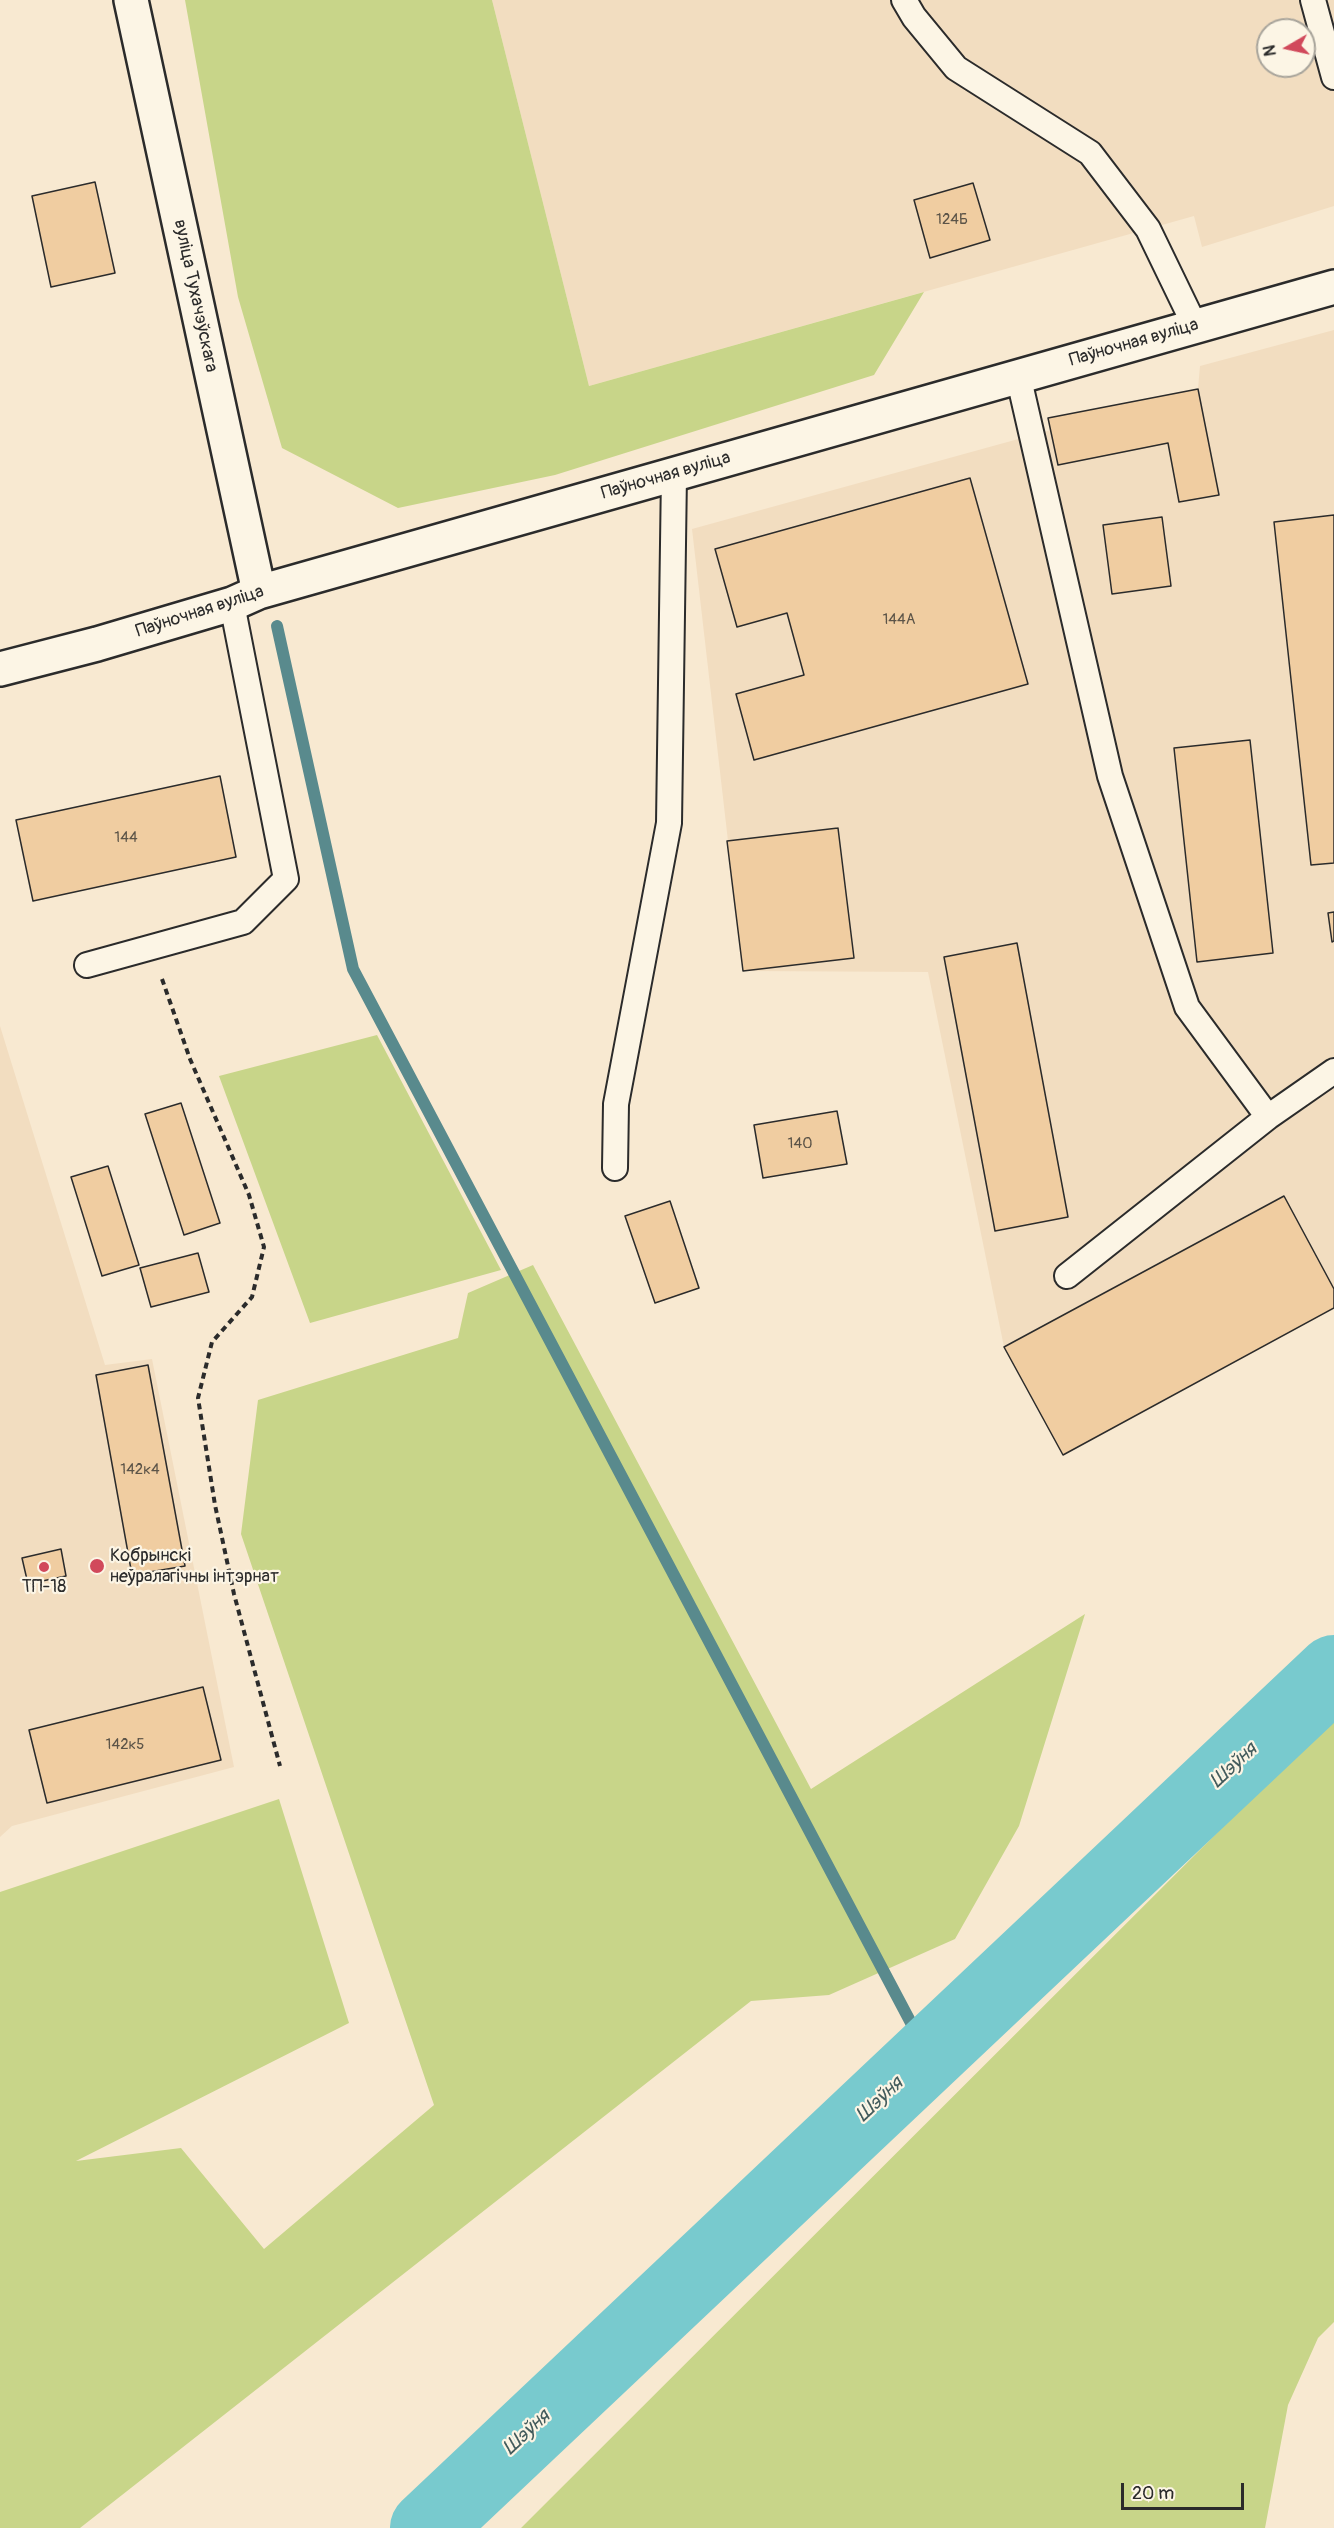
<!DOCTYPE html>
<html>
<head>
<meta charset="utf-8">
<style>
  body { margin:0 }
  #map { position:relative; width:1334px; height:2528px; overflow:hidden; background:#f8e9d1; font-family:Pangolin,sans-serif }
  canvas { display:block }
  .north { position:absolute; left:1256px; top:18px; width:60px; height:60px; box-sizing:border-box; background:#fcf5e5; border:2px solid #a8a49b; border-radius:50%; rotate:261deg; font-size:16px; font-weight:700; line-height:24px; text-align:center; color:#2b2b2b }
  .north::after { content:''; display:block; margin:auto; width:21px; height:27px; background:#d1495b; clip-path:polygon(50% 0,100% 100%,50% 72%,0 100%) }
  .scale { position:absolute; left:1121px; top:2483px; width:123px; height:27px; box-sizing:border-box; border:3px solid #2b2b2b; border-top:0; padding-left:8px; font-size:18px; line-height:21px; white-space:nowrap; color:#2b2b2b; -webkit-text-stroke:4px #fcf5e5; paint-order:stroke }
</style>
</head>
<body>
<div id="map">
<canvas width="1334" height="2528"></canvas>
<div class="north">N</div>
<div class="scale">20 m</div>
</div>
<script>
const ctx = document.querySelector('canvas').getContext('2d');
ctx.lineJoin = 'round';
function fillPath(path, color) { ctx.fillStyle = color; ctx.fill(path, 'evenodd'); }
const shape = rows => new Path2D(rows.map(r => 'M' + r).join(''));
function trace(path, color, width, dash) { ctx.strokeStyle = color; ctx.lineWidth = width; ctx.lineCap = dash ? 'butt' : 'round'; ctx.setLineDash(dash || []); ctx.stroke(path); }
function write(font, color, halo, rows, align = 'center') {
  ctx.font = font + ' Pangolin,sans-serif'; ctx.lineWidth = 4.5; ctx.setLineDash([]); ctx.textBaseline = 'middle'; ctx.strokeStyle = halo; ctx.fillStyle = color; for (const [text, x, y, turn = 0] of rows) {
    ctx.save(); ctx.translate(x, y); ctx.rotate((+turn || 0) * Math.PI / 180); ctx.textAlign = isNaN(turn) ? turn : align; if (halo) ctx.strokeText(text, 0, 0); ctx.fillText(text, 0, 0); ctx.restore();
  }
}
const built = shape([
  [492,0,1334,0,1334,206,1202,247,1194,216,589,386],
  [1268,30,1304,30,1304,66,1268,66],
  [1334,330,1334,1308,1063,1455,1004,1347,928,972,743,971,692,529,1051,430,1048,418,1198,389,1200,366],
  [0,1026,105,1365,152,1359,234,1767,12,1826,0,1837]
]);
const green = shape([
  [185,0,492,0,589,386,924,292,874,375,555,475,398,508,282,448,238,297],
  [377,1035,501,1270,310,1323,219,1076],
  [533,1265,811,1789,1085,1614,1019,1826,955,1939,829,1995,751,2001,80,2528,0,2528,0,1892,279,1799,349,2023,76,2161,181,2148,264,2249,434,2105,241,1534,258,1400,458,1338,468,1293],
  [1334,1716,1334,2322,1318,2338,1288,2405,1265,2528,521,2528]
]);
const stream = shape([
  [277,626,353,969,928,2055]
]);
const river = shape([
  [427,2528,1334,1672]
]);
const building = shape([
  [95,182,115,273,51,287,32,196,95,182],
  [973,183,990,240,930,258,914,200,973,183],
  [1198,389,1219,495,1179,502,1168,443,1058,465,1048,418,1198,389],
  [970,478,1028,684,754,760,736,694,804,675,787,613,737,627,715,549,970,478],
  [1334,515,1334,863,1311,865,1274,522,1334,515],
  [1162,517,1171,586,1112,594,1103,525,1162,517],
  [1250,740,1273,953,1197,962,1174,748,1250,740],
  [220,776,236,857,33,901,16,820,220,776],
  [838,828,854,958,743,971,727,841,838,828],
  [1334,912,1334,941,1332,942,1328,913,1334,912],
  [1017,943,1068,1217,995,1231,944,957,1017,943],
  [181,1103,220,1223,184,1235,145,1114,181,1103],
  [837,1111,847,1164,763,1178,754,1125,837,1111],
  [108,1166,139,1265,102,1276,71,1177,108,1166],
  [1284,1196,1334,1289,1334,1308,1063,1455,1004,1347,1284,1196],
  [670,1201,699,1288,655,1303,625,1216,670,1201],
  [198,1253,209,1292,151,1307,140,1268,198,1253],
  [148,1365,185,1566,132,1575,96,1375,148,1365],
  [61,1549,66,1576,28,1584,22,1558,61,1549],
  [203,1687,221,1760,47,1803,29,1730,203,1687]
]);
const path = shape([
  [162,979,190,1059,249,1195,264,1247,252,1297,212,1342,198,1398,215,1505,234,1594,280,1766]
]);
const lane = shape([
  [904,0,914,17,956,68,1090,153,1148,229,1195,326],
  [1313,0,1334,77],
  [1018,375,1110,776,1187,1007,1268,1117,1334,1071],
  [87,965,243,922,286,879,232,604],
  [615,1168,616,1104,669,823,674,474],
  [1067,1276,1268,1117]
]);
const street = shape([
  [131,0,259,592],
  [0,669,97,644,232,604,259,592,1334,287]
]);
const markers = [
  [97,1566,8,"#d1495b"],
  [44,1567,6,"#d1495b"]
];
const numberNames = [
  ["124Б",952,220],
  ["144А",899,620],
  ["144",126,838],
  ["140",800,1144],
  ["142к4",140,1470],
  ["142к5",125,1745]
];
const streetNames = [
  ["вуліца Тухачэўскага",195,296,78],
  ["Паўночная вуліца",1134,343,-16],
  ["Паўночная вуліца",666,476,-16],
  ["Паўночная вуліца",200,612,-18]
];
const poiNames = [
  ["Кобрынскі",110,1556],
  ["неўралагічны інтэрнат",110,1577],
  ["ТП-18",44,1587,"center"]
];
const waterNames = [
  ["Шэўня",1234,1766,-43],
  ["Шэўня",880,2100,-43],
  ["Шэўня",527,2433,-43]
];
fillPath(built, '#f2ddc0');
fillPath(green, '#c8d589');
trace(stream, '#598a8d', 12);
trace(river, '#78cace', 74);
fillPath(building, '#f0cda1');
trace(building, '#2b2b2b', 1.5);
trace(lane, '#2b2b2b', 28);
trace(street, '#2b2b2b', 38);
trace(path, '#2b2b2b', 4, [6, 4.5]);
trace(lane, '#fcf5e5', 24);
trace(street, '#fcf5e5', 33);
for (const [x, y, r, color] of markers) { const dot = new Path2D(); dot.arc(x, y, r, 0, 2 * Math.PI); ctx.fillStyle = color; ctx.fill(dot); trace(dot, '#fcf5e5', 2); }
write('15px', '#5c5448', null, numberNames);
write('18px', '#2b2b2b', '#fcf5e5', streetNames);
write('18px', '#2b2b2b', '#fcf5e5', poiNames, 'left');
write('italic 20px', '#425b5c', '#fcf5e5', waterNames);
</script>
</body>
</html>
